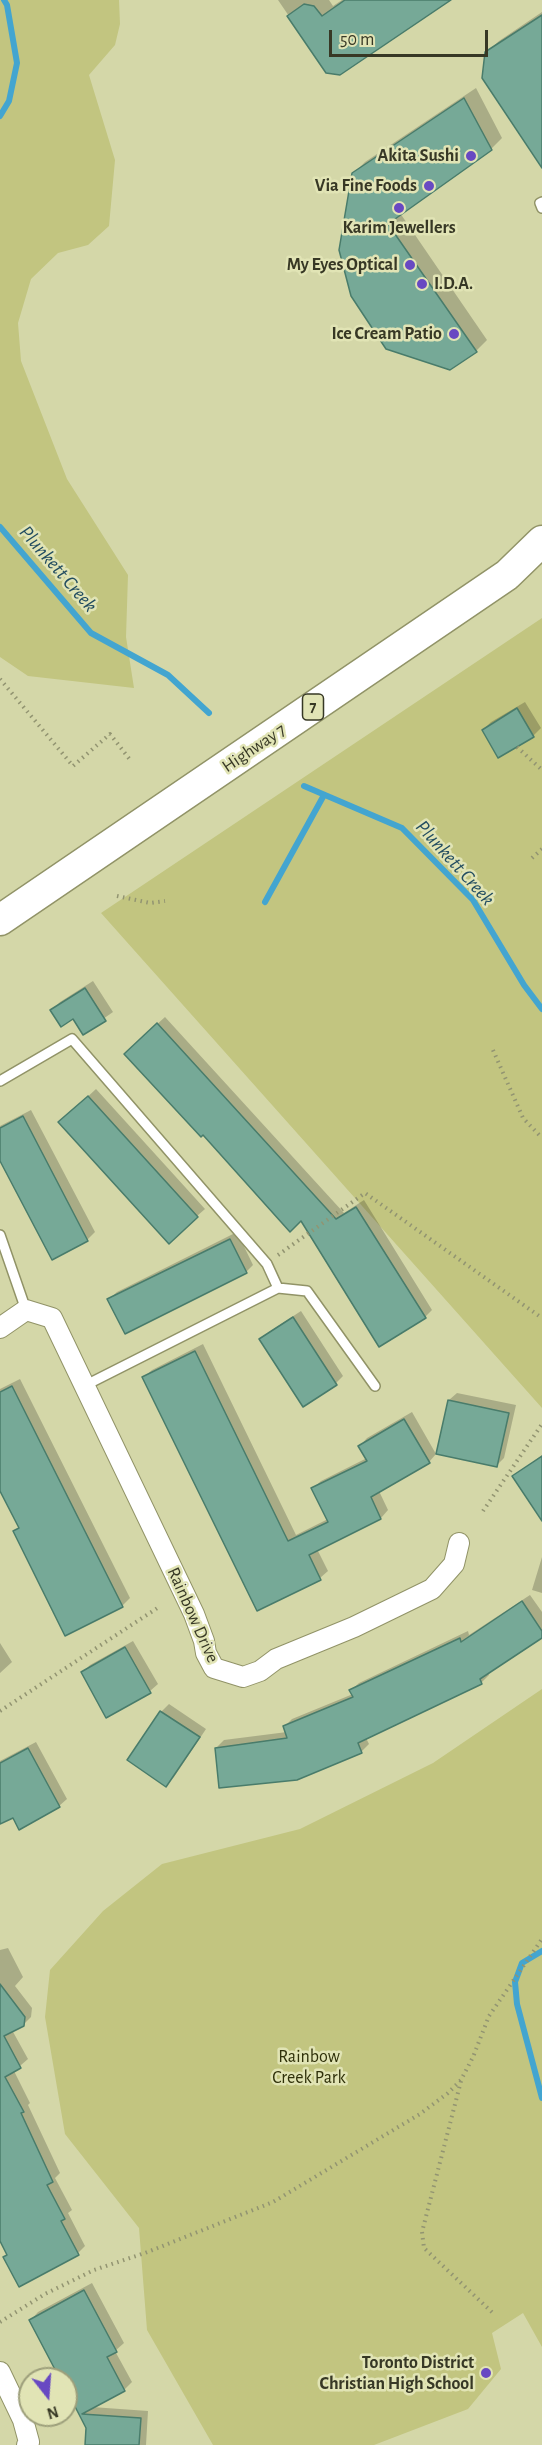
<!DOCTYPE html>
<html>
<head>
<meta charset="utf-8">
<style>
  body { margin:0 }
  #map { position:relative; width:542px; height:2445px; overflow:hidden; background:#d4d7a8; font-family:"Alegreya Sans",sans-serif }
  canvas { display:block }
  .north { position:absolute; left:18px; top:2367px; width:60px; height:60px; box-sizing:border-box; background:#e1e4b5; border:2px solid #9d9f7b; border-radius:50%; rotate:163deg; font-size:16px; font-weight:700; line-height:24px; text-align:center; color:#373825 }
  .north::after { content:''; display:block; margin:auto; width:21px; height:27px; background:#6849c2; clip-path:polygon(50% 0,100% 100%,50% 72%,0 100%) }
  .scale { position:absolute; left:329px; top:30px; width:159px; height:27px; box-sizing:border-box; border:3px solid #373825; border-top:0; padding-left:8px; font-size:18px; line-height:21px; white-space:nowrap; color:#373825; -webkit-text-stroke:4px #e1e4b5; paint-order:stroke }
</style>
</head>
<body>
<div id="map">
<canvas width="542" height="2445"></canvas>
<div class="north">N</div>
<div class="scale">50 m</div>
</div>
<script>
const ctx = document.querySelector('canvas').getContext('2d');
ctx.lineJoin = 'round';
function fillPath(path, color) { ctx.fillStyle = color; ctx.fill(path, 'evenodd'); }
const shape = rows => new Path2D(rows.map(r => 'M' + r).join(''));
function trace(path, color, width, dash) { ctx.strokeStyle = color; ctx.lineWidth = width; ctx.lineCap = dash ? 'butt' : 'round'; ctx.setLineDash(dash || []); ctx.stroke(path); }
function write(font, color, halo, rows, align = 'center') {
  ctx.font = font + ' "Alegreya Sans",sans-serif'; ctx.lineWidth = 5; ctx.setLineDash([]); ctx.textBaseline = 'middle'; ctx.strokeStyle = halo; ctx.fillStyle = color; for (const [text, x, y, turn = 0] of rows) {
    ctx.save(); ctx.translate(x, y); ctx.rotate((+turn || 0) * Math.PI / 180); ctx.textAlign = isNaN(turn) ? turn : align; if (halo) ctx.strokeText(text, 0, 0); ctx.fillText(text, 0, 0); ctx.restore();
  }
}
const green = shape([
  [0,0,119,0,120,24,115,45,89,75,115,160,109,226,88,245,58,253,31,279,18,323,21,361,67,479,128,575,126,637,134,688,28,676,0,657],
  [542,618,542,1408,101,913],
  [542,1689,542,2347,523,2313,492,2333,501,2369,468,2409,374,2445,213,2445,147,2330,139,2228,65,2134,45,2017,50,1970,103,1911,162,1864,300,1829,433,1763]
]);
const shadow = shape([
  [278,0,329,0,333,6,342,0,448,0,327,72],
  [542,12,542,155,487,52,499,41],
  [476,88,502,138,491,149,400,213,487,340,476,351,353,296,353,174,365,162],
  [525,702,541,728,533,736,483,730,491,722],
  [93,981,113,1012,83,1033,73,1017,52,1010,60,1002],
  [165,1017,344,1213,364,1200,432,1310,425,1317,301,1219,133,1046],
  [96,1089,205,1209,197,1216,68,1115],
  [31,1110,95,1232,87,1240,0,1157,0,1126],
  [237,1232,253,1265,246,1272,109,1299,117,1292],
  [301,1311,343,1376,336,1383,261,1339,269,1332],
  [203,1344,296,1535,328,1519,313,1488,321,1481,367,1458,360,1446,367,1438,412,1412,436,1454,429,1462,379,1491,388,1510,381,1518,317,1549,328,1571,320,1578,144,1377,152,1370],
  [20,1379,130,1598,122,1606,15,1531,20,1527,0,1486,0,1389],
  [457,1393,516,1405,504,1458,497,1465,449,1400],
  [542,1455,542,1518,514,1476],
  [542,1557,542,1593,532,1590],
  [530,1595,542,1612,542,1636,488,1672,489,1675,481,1683,366,1738,369,1744,361,1752,216,1748,224,1740,287,1732,284,1727,292,1719,353,1694,351,1690,359,1683,468,1631,469,1635],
  [133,1641,158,1684,150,1691,107,1716,82,1673,90,1665],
  [0,1643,12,1662,0,1673],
  [169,1704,206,1729,174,1777,166,1785,129,1759,161,1712],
  [36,1742,67,1799,59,1806,13,1816,0,1822,0,1761],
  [8,1948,23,1977,15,1986,32,2008,31,2017,23,2025,12,2030,28,2059,14,2071,30,2103,28,2105,60,2173,55,2178,72,2210,68,2213,85,2246,78,2253,5,2257,8,2254,0,2238,0,1950],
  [92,2283,124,2343,115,2351,132,2382,124,2390,92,2407,148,2411,146,2445,87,2445,88,2427,66,2386,66,2379,62,2379,31,2320,38,2312]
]);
const stream = shape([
  [0,116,9,101,17,63,7,5,4,0],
  [0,527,91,633,168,675,209,713],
  [304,786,402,828,473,900,524,985,542,1009],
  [265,902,324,795],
  [542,1951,522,1963,515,1982,517,2004,542,2098]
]);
const building = shape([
  [345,0,451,0,340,75,326,73,287,16,304,4,314,6,322,16,345,0],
  [542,15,542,168,482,78,485,52,542,15],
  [464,98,492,150,388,224,477,352,450,370,386,349,351,296,339,250,352,173,464,98],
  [517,708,534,737,498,758,482,730,517,708],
  [85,988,106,1021,83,1035,73,1019,61,1027,50,1010,85,988],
  [157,1023,336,1219,356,1207,426,1318,379,1347,301,1221,290,1232,203,1135,201,1137,124,1054,157,1023],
  [88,1096,198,1217,169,1244,58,1122,88,1096],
  [23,1116,88,1241,52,1260,0,1161,0,1128,23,1116],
  [230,1239,247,1273,125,1334,107,1299,230,1239],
  [293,1317,337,1385,303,1407,259,1339,293,1317],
  [195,1351,288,1541,328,1522,311,1488,367,1461,358,1446,404,1419,430,1463,371,1497,381,1519,309,1555,321,1580,257,1611,142,1377,195,1351],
  [12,1386,123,1607,65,1636,13,1531,19,1528,0,1491,0,1392,12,1386],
  [448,1400,509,1413,497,1467,436,1454,448,1400],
  [542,1456,542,1521,512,1476,542,1456],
  [522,1601,542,1631,542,1638,480,1679,482,1684,358,1743,362,1753,297,1780,219,1788,215,1748,287,1738,283,1726,353,1697,349,1690,460,1638,461,1642,522,1601],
  [125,1647,151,1693,106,1718,81,1672,125,1647],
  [160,1711,200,1737,166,1787,127,1760,160,1711],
  [28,1748,60,1807,19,1830,13,1818,0,1824,0,1763,28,1748],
  [0,1984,25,2017,24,2026,4,2036,21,2068,5,2077,24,2112,21,2113,53,2182,47,2185,65,2219,61,2221,79,2255,19,2287,3,2257,7,2255,0,2241,0,1984],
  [84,2290,117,2352,107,2357,125,2391,82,2414,141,2418,139,2445,85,2445,86,2428,66,2389,66,2379,60,2379,29,2320,84,2290]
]);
const path = shape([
  [0,679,73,766,110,734,131,761],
  [517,747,542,770],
  [532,858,542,849],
  [117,896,150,903,165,901],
  [493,1050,523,1118,542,1138],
  [278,1255,365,1193,542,1318],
  [483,1511,542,1424],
  [0,1711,159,1607],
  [461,2081,422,2232,424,2248,495,2315],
  [0,2322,45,2294,94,2270,145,2253,273,2202,420,2114,448,2093,461,2080,473,2057,489,2016,542,1939]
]);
const lane = shape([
  [542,202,540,203,542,208],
  [0,1081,72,1039,267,1264,278,1288,84,1386],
  [0,1235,26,1310],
  [278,1288,307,1291,375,1386]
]);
const street = shape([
  [0,1328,26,1310,52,1318,194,1614,204,1641,206,1653,214,1668,243,1677,260,1671,276,1659,354,1627,432,1589,454,1564,459,1543],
  [0,2372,23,2420,29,2442,27,2445]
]);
const primary = shape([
  [0,920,507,575,542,541]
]);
const markers = [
  [471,156,6,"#6849c2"],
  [429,186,6,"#6849c2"],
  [399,208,6,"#6849c2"],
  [410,265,6,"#6849c2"],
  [422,284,6,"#6849c2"],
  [454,334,6,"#6849c2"],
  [486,2373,6,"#6849c2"]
];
const shields = [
  [313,707,21]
];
const shieldNames = [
  ["7",313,707]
];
const poiNames = [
  ["Akita Sushi",459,156],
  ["Via Fine Foods",417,186],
  ["Karim Jewellers",399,228,"center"],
  ["My Eyes Optical",398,265],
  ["I.D.A.",434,284,"left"],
  ["Ice Cream Patio",442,334],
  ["Toronto District",474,2363],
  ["Christian High School",474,2384]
];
const streetNames = [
  ["Highway 7",254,748,-34],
  ["Rainbow Drive",193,1615,66]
];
const parkNames = [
  ["Rainbow",309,2057],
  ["Creek Park",309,2078]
];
const waterNames = [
  ["Plunkett Creek",58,569,49],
  ["Plunkett Creek",455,863,48]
];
fillPath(green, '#c2c580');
fillPath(shadow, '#0003');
trace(stream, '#43a5d0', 6);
fillPath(building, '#76a997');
trace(building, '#497c6b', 1.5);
trace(lane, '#919367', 12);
trace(street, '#919367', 22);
trace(primary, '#919367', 33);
trace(path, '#929471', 4, [1.5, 4.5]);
trace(lane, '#fff', 9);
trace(street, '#fff', 20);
trace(primary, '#fff', 30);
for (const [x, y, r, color] of markers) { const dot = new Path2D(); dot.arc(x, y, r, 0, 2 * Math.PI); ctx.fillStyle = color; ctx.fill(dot); trace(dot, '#e1e4b5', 2); }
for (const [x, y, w] of shields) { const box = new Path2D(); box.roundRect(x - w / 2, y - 13, w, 26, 4.5); ctx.fillStyle = '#e1e4b5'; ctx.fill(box); trace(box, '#373825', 1.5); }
write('bold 16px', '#373825', null, shieldNames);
write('bold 18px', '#373825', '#e1e4b5', poiNames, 'right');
write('18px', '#373825', '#e1e4b5', streetNames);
write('18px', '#2f3009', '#e1e4b5', parkNames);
write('italic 20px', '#234d60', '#e1e4b5', waterNames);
</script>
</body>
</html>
